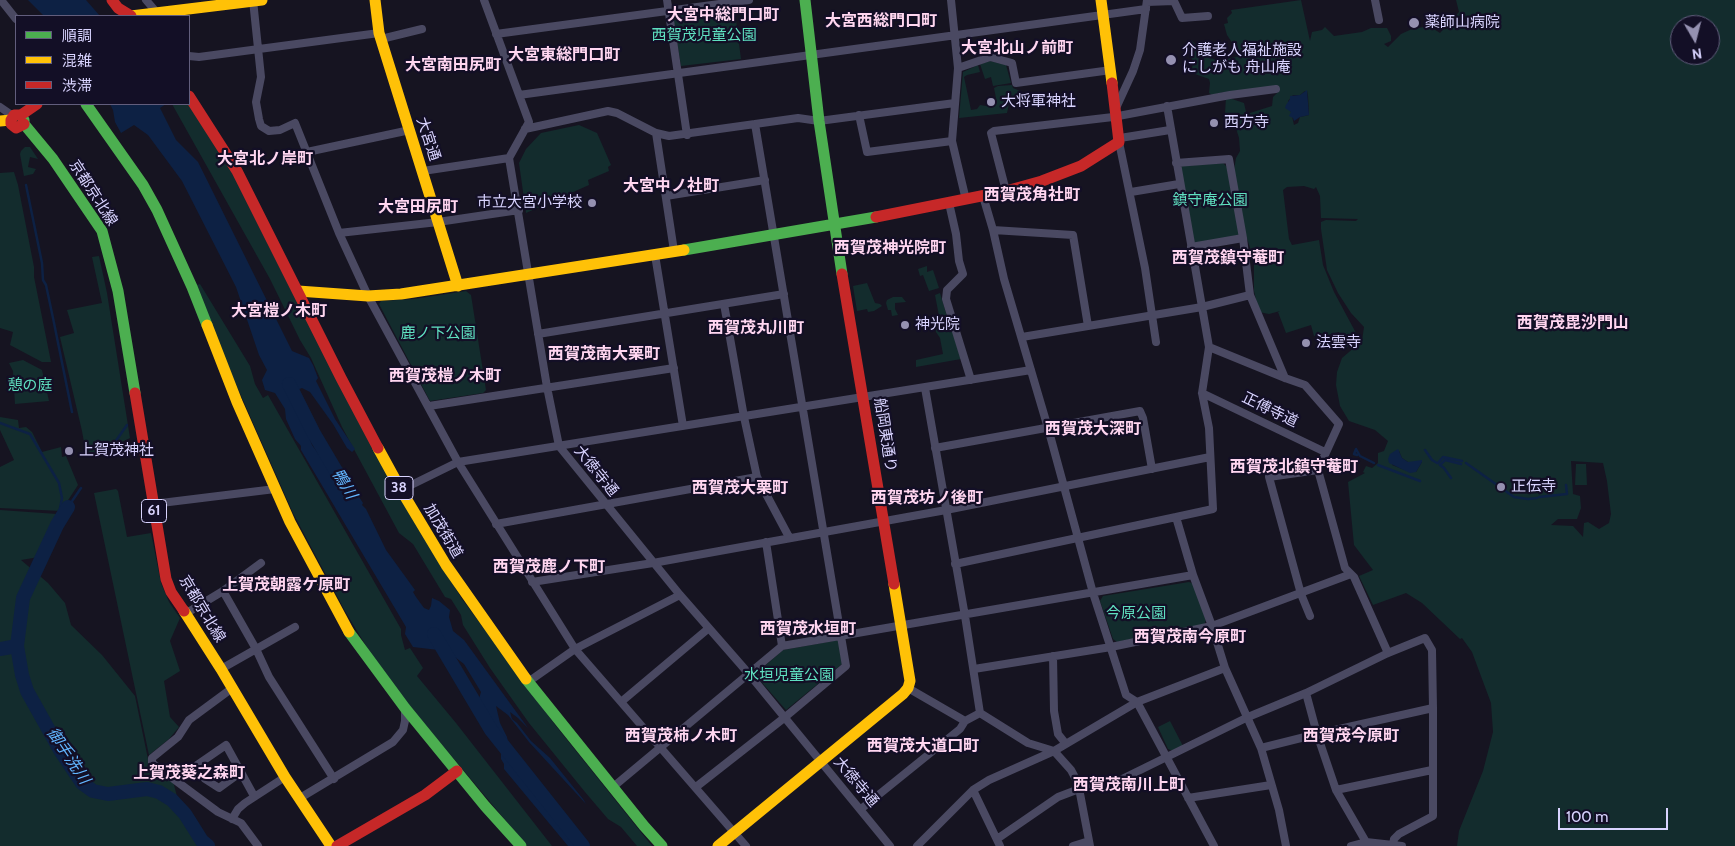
<!DOCTYPE html>
<html>
<head>
<meta charset="utf-8">
<style>
  body { margin:0 }
  #map { position:relative; width:1735px; height:846px; overflow:hidden; background:#161421; font-family:Cabin,"Noto Sans JP",sans-serif }
  canvas { display:block }
  .legend { position:absolute; left:15px; top:15px; width:175px; height:90px; box-sizing:border-box; background:#130f26; border:1px solid #625e7d; margin:0; padding:6px 9px; list-style:none; font-size:15px; color:#d9d4ff }
  .legend li { display:flex; align-items:center; gap:10px; height:25px }
  .legend b { width:25px; border:1px solid #625e7d }
  .north { position:absolute; left:1670px; top:15px; width:50px; height:50px; box-sizing:border-box; background:#130f26; border:1px solid #625e7d; border-radius:50%; rotate:172deg; font-size:14px; font-weight:700; line-height:20px; text-align:center; color:#d9d4ff }
  .north::after { content:''; display:block; margin:auto; width:18px; height:22px; background:#9591b1; clip-path:polygon(50% 0,100% 100%,50% 72%,0 100%) }
  .scale { position:absolute; left:1558px; top:808px; width:110px; height:22px; box-sizing:border-box; border:2px solid #d9d4ff; border-top:0; padding-left:6px; font-size:15px; line-height:18px; white-space:nowrap; color:#d9d4ff; -webkit-text-stroke:4px #130f26; paint-order:stroke }
</style>
</head>
<body>
<div id="map">
<canvas width="1735" height="846"></canvas>
<ul class="legend">
<li><b style="height:6px;background:#4caf50"></b>順調</li>
<li><b style="height:6px;background:#ffc107"></b>混雑</li>
<li><b style="height:6px;background:#c62828"></b>渋滞</li>
</ul>
<div class="north">N</div>
<div class="scale">100 m</div>
</div>
<script>
const ctx = document.querySelector('canvas').getContext('2d');
ctx.lineJoin = 'round';
function fillPath(path, color) { ctx.fillStyle = color; ctx.fill(path, 'evenodd'); }
const shape = rows => new Path2D(rows.map(r => 'M' + r).join(''));
function trace(path, color, width, dash) { ctx.strokeStyle = color; ctx.lineWidth = width; ctx.lineCap = dash ? 'butt' : 'round'; ctx.setLineDash(dash || []); ctx.stroke(path); }
function write(font, color, halo, rows, align = 'center') {
  ctx.font = font + ' Cabin,"Noto Sans JP",sans-serif'; ctx.lineWidth = 4.5; ctx.setLineDash([]); ctx.textBaseline = 'middle'; ctx.strokeStyle = halo; ctx.fillStyle = color; for (const [text, x, y, turn = 0] of rows) {
    ctx.save(); ctx.translate(x, y); ctx.rotate((+turn || 0) * Math.PI / 180); ctx.textAlign = isNaN(turn) ? turn : align; if (halo) ctx.strokeText(text, 0, 0); ctx.fillText(text, 0, 0); ctx.restore();
  }
}
const green = shape([
  [1301,0,1310,41,1312,32,1322,30,1325,27,1334,36,1362,32,1371,28,1387,28,1391,36,1391,41,1384,44,1388,47,1401,34,1412,29,1429,26,1440,33,1459,12,1456,0,1735,0,1735,846,1457,846,1459,831,1483,771,1493,732,1491,703,1472,652,1462,638,1460,639,1422,603,1406,593,1373,605,1359,576,1373,570,1354,545,1348,482,1365,473,1363,472,1366,466,1372,468,1378,463,1378,453,1384,451,1388,441,1375,430,1349,421,1340,406,1336,385,1337,372,1342,358,1362,341,1364,327,1351,313,1338,293,1327,270,1321,229,1321,222,1326,220,1356,221,1358,219,1321,218,1320,196,1316,187,1314,189,1304,186,1287,187,1283,190,1289,239,1292,245,1319,240,1323,265,1334,292,1356,333,1355,342,1344,349,1339,332,1328,335,1327,332,1314,336,1311,325,1286,333,1278,312,1280,311,1269,314,1259,312,1254,291,1254,260,1242,223,1234,170,1236,158,1240,151,1239,138,1235,125,1225,114,1226,97,1244,103,1248,121,1250,113,1272,106,1273,97,1280,90,1276,88,1225,92,1212,95,1209,93,1210,83,1209,79,1195,74,1192,69,1193,61,1187,51,1186,43,1191,40,1211,58,1216,60,1237,57,1232,51,1233,44,1227,35,1224,24,1228,23,1227,18,1232,13,1231,10],
  [1680,25,1710,25,1710,55,1680,55],
  [1305,91,1307,91,1308,96,1309,115,1300,117,1298,123,1294,125,1291,112,1289,109,1288,101,1293,95,1300,95],
  [1399,451,1402,458,1408,462,1422,462,1416,472,1405,470,1392,465],
  [1571,461,1603,463,1607,481,1611,514,1609,523,1599,529,1588,522,1584,523,1583,537,1573,526,1551,525,1558,519,1577,519,1581,508,1580,496,1573,494],
  [734,5,741,59,681,66,673,17,676,13],
  [990,61,1006,65,1011,83,993,86,991,77,985,79,980,64],
  [978,65,980,72,967,75,964,77,971,110,977,109,980,105,986,106,997,103,994,88,998,86,1012,85,1013,88,1020,91,1021,97,1010,99,1007,113,959,118,963,72],
  [172,104,189,104,222,149,396,491,462,599,556,726,652,846,637,846,621,827,608,819,585,792,529,723,490,668,463,625,461,615,451,599,445,597,413,544,399,533,342,427,311,358,300,340,270,279],
  [579,125,597,133,611,165,608,167,609,171,588,180,589,185,526,213,519,163,526,149,541,133],
  [25,147,30,147,38,159,30,157,28,167,36,169,33,174,24,176,20,154,21,151],
  [1223,163,1227,167,1239,233,1238,237,1197,245,1194,242,1180,169,1182,166],
  [14,172,18,185,34,267,34,277,51,362,42,362,10,345,13,332,0,328,0,173],
  [99,256,107,293,130,438,120,443,109,454,97,456,86,453,82,431,60,337,74,333,67,310,102,303,92,257],
  [927,266,927,272,933,270,939,288,929,291,923,275,920,276,918,269],
  [867,283,875,303,880,304,882,306,874,311,868,312,867,309,857,311,853,286],
  [200,284,250,366,255,384,263,398,268,395,401,629,401,635,405,650,410,648,423,668,417,676,456,723,552,846,527,846,407,703,377,664,345,611,293,513,231,373,196,285],
  [466,291,471,295,486,390,483,393,430,401,379,304,381,301,414,299],
  [940,293,950,326,942,329,951,327,961,359,916,367,916,360,943,354,940,338,936,332,934,317,939,316,935,295],
  [893,297,902,297,906,302,895,303,895,309,898,315,892,316,891,310,888,310,886,303,887,300],
  [23,360,42,370,49,401,15,404,13,371,9,363],
  [0,417,18,420,19,428,26,427,32,432,42,452,61,447,62,457,66,456,78,485,61,511,0,508,0,467,14,460,0,430],
  [1576,464,1586,464,1587,485,1575,485],
  [116,489,118,491,127,537,151,533,161,583,169,602,180,618,170,641,180,671,164,681,170,717,179,727,169,739,149,755,94,493],
  [0,510,57,514,39,557,21,560,48,583,65,603,71,625,102,655,135,696,149,764,173,781,182,816,204,846,0,846],
  [1189,582,1194,584,1206,620,1204,625,1117,642,1113,639,1100,601,1103,596],
  [839,640,842,664,786,710,757,677,758,672,783,650],
  [1170,721,1183,746,1173,751,1168,749,1158,727]
]);
const water = shape([
  [28,0,86,0,100,16,44,16],
  [1307,90,1309,115,1300,117,1294,121,1293,118,1289,116,1291,112,1285,108,1286,105,1290,99,1290,96,1300,95],
  [110,104,166,104,160,108,176,140,198,162,292,351,309,358,313,365,318,378,316,381,335,419,355,449,352,452,347,448,333,424,310,392,302,388,297,390,297,405,312,445,320,456,329,462,336,462,344,469,344,474,363,503,362,505,366,509,386,550,415,590,413,592,416,597,424,608,429,610,431,606,432,598,439,601,450,610,449,617,453,631,464,640,528,728,518,718,510,712,512,719,517,723,531,741,550,758,583,799,586,804,529,742,508,715,496,706,500,723,507,737,510,755,514,766,564,832,578,846,568,846,504,769,504,764,501,759,501,746,495,738,488,721,479,710,479,699,481,692,464,664,447,651,413,647,405,634,406,627,301,450,301,446,295,439,286,419,285,409,275,393,265,390,262,380,267,370,259,355,236,287,182,181,148,135,134,125,121,133,115,122,113,110],
  [1398,449,1402,458,1408,462,1422,460,1422,462,1416,472,1410,473,1389,463,1388,459,1390,454]
]);
const stream = shape([
  [26,185,42,263,43,280,46,285,53,318,72,412],
  [0,423,30,434,59,483,62,498,59,514,60,518],
  [1356,449,1360,456,1374,463],
  [1356,449,1354,454,1357,455],
  [1425,450,1432,460,1437,463],
  [106,455,127,425],
  [1438,463,1443,457,1462,461],
  [1466,463,1514,497,1528,499,1537,498],
  [1378,465,1420,481],
  [1440,465,1445,460,1461,464],
  [1440,465,1444,468,1451,478],
  [1539,497,1567,494,1566,485],
  [68,507,81,488]
]);
const river = shape([
  [289,384,313,432,339,476],
  [68,507,57,525,23,598,17,646,22,675,27,691,60,750,82,783,93,791,108,794,147,789,159,792,172,800,185,814,202,841,208,846],
  [434,634,491,730,583,846],
  [0,649,17,646]
]);
const street = shape([
  [1,0,16,19],
  [146,0,158,14],
  [253,0,261,77,256,102,259,119,261,126,269,131,280,130,295,123,339,233,368,296,458,462,575,649,746,846],
  [484,0,529,122,509,158,547,387,559,446,680,595,749,674,890,846],
  [667,0,687,135],
  [951,0,958,68,952,141,966,200],
  [1375,0,1379,20],
  [1147,2,1174,1,1182,18,1208,16],
  [496,34,749,0],
  [381,39,422,29],
  [189,56,199,57,379,33],
  [958,68,990,57,1012,63,1016,83,1111,70],
  [519,95,1146,9],
  [1167,106,1209,347,1202,393,1209,428,1213,509,1176,517,1193,575,1212,626,1225,668,1261,748,1279,810,1286,846],
  [0,107,13,116],
  [1116,108,1133,71,1140,50,1147,0],
  [859,115,867,152,952,141],
  [525,129,608,111,617,113,656,133,669,136,798,118,819,121,955,103],
  [656,133,674,251],
  [1120,138,1170,130],
  [1119,142,1145,268,1156,342],
  [307,152,410,130],
  [1176,163,1229,159,1243,238,1250,295,1285,378],
  [423,171,509,158],
  [1006,191,991,133,994,131,1113,117,1230,95,1276,89],
  [1131,192,1179,184],
  [666,196,765,180],
  [983,196,993,230,1004,279,1048,428,1093,593,1126,695,1137,702,1214,846],
  [949,203,956,234,959,261,963,274,947,290,946,299,971,380],
  [993,230,1073,235,1088,326],
  [339,233,438,222,519,210],
  [1191,247,1243,238],
  [655,255,683,426],
  [724,304,744,417,757,477,789,537],
  [538,334,784,294],
  [1022,337,1202,307,1250,295],
  [1209,347,1285,378,1305,385,1339,424,1318,470,1269,477,1301,594,1310,616],
  [1202,393,1325,452],
  [429,406,674,368],
  [935,448,1140,411,1143,418,1152,469],
  [401,490,458,462,1031,370],
  [153,504,275,489],
  [496,524,757,477],
  [766,542,782,646],
  [955,564,1176,517],
  [1351,574,1354,577,1388,653],
  [532,582,653,563,946,510,1210,457],
  [223,591,256,649,269,677,334,779],
  [185,614,223,591,261,563],
  [1053,656,1054,711,1058,734,1066,744],
  [221,669,295,627],
  [974,669,1111,647,1212,626,1351,574,1345,568,1318,470],
  [528,682,575,649,680,595],
  [908,688,965,721,980,713,965,616,925,388],
  [231,689,189,720,178,737,152,758,152,763,218,812,241,823,258,846],
  [621,702,709,628],
  [980,713,1028,743,1054,751,1137,702,1225,668],
  [1261,748,1317,734,1336,790,1366,842],
  [241,772,219,788,205,779,197,765,226,745,254,796],
  [613,787,782,646,1193,575],
  [696,787,784,718,846,666,755,124],
  [973,790,1000,846],
  [1336,790,1432,770],
  [300,798,393,742,403,730,405,721,405,708],
  [1188,798,1271,785],
  [861,809,960,729,965,721],
  [232,819,238,809,245,803,285,777],
  [997,839,1058,797,1079,789,1120,780,1248,717,1306,693,1388,653,1425,638,1432,650,1433,708,1317,734,1306,693],
  [1393,845,1394,839,1399,834,1433,816,1433,708],
  [917,846,973,790,989,780,1054,751,1071,770,1078,783,1090,846],
  [1073,846,1089,841],
  [1351,846,1366,842,1402,846]
]);
const fast = shape([
  [805,0,819,121,842,274],
  [86,104,143,185,157,210,192,287,207,325],
  [21,115,24,120,24,124,53,159,102,231,118,291,135,393],
  [684,250,876,217],
  [349,632,405,708,485,806,521,846],
  [526,679,644,826,662,846]
]);
const slow = shape([
  [375,0,379,33,458,286],
  [1101,0,1112,83],
  [131,16,262,0],
  [0,121,11,120],
  [298,291,368,296,401,294,684,250],
  [207,325,237,402,290,522,349,632],
  [378,448,401,490,446,565,526,679],
  [184,611,221,669,285,777,331,846],
  [718,846,903,694,908,688,910,681,894,584]
]);
const jam = shape([
  [112,0,118,8,131,16],
  [189,96,237,171,341,378,378,448],
  [24,124,16,128,11,124,11,120,14,115,21,115,37,104],
  [876,217,1006,191,1042,181,1081,166,1119,142,1112,83],
  [842,274,894,584],
  [135,393,166,579,171,592,184,611],
  [337,846,425,795,457,771]
]);
const markers = [
  [1414,23,6,"#9591b1"],
  [1171,60,6,"#9591b1"],
  [991,102,5,"#9591b1"],
  [1214,123,5,"#9591b1"],
  [592,203,5,"#9591b1"],
  [905,325,5,"#9591b1"],
  [1306,343,5,"#9591b1"],
  [69,451,5,"#9591b1"],
  [1501,487,5,"#9591b1"]
];
const shields = [
  [399,488,28],
  [154,511,25]
];
const shieldNames = [
  ["38",399,488],
  ["61",154,511]
];
const poiNames = [
  ["薬師山病院",1425,23],
  ["介護老人福祉施設",1182,51],
  ["にしがも 舟山庵",1182,68],
  ["大将軍神社",1001,102],
  ["西方寺",1224,123],
  ["市立大宮小学校",582,203,"right"],
  ["神光院",915,325],
  ["法雲寺",1316,343],
  ["上賀茂神社",79,451],
  ["正伝寺",1511,487]
];
const parkNames = [
  ["西賀茂児童公園",704,36],
  ["鎮守庵公園",1210,201],
  ["鹿ノ下公園",438,334],
  ["憩の庭",30,386],
  ["今原公園",1136,614],
  ["水垣児童公園",789,676]
];
const streetNames = [
  ["大宮通",428,139,72],
  ["京都京北線",93,193,57],
  ["正傅寺道",1270,410,26],
  ["船岡東通り",885,435,81],
  ["大徳寺通",596,471,51],
  ["加茂街道",443,531,59],
  ["京都京北線",202,609,59],
  ["大徳寺通",856,782,50]
];
const neighbourhoodNames = [
  ["大宮中総門口町",723,15],
  ["大宮西総門口町",881,21],
  ["大宮北山ノ前町",1017,48],
  ["大宮東総門口町",564,55],
  ["大宮南田尻町",453,65],
  ["大宮北ノ岸町",265,159],
  ["大宮中ノ社町",671,186],
  ["西賀茂角社町",1032,195],
  ["大宮田尻町",418,207],
  ["西賀茂神光院町",890,248],
  ["西賀茂鎮守菴町",1228,258],
  ["大宮榿ノ木町",279,311],
  ["西賀茂毘沙門山",1573,323],
  ["西賀茂丸川町",756,328],
  ["西賀茂南大栗町",604,354],
  ["西賀茂榿ノ木町",445,376],
  ["西賀茂大深町",1093,429],
  ["西賀茂北鎮守菴町",1294,467],
  ["西賀茂大栗町",740,488],
  ["西賀茂坊ノ後町",927,498],
  ["西賀茂鹿ノ下町",549,567],
  ["上賀茂朝露ケ原町",286,585],
  ["西賀茂水垣町",808,629],
  ["西賀茂南今原町",1190,637],
  ["西賀茂柿ノ木町",681,736],
  ["西賀茂今原町",1351,736],
  ["西賀茂大道口町",923,746],
  ["上賀茂葵之森町",189,773],
  ["西賀茂南川上町",1129,785]
];
const waterNames = [
  ["鴨川",344,484,59],
  ["御手洗川",68,756,56]
];
fillPath(green, '#132c2d');
fillPath(water, '#0d2144');
trace(stream, '#0d2144', 2.5);
trace(river, '#0d2144', 14);
trace(street, '#4a4962', 8);
trace(fast, '#4caf50', 11);
trace(slow, '#ffc107', 11);
trace(jam, '#c62828', 11);
for (const [x, y, r, color] of markers) { const dot = new Path2D(); dot.arc(x, y, r, 0, 2 * Math.PI); ctx.fillStyle = color; ctx.fill(dot); trace(dot, '#130f26', 2); }
for (const [x, y, w] of shields) { const box = new Path2D(); box.roundRect(x - w / 2, y - 11.5, w, 23, 4); ctx.fillStyle = '#130f26'; ctx.fill(box); trace(box, '#d9d4ff', 1); }
write('bold 14px', '#d9d4ff', null, shieldNames);
write('15px', '#d9d4ff', '#130f26', poiNames, 'left');
write('15px', '#5fe0c0', '#130f26', parkNames);
write('15px', '#d9d4ff', '#130f26', streetNames);
write('bold 16px', '#ffd6f0', '#130f26', neighbourhoodNames);
write('italic 16px', '#62b6ff', '#130f26', waterNames);
</script>
</body>
</html>
